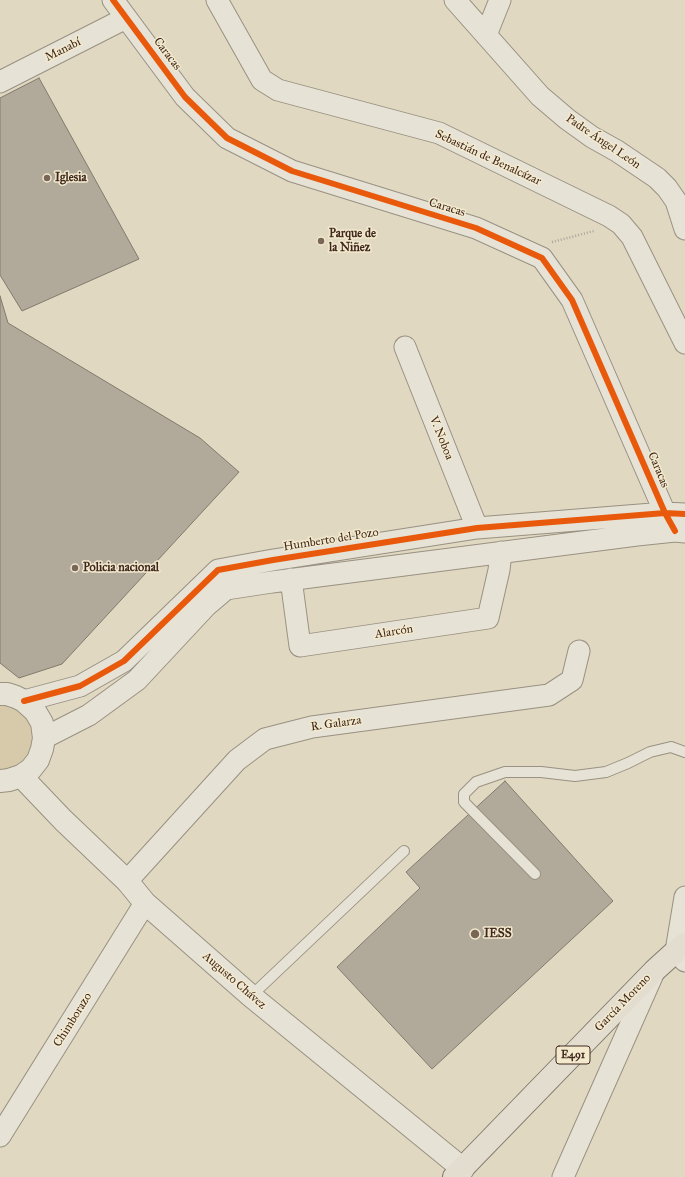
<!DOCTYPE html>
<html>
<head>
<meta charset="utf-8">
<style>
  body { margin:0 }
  canvas { display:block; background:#e0d8c0 }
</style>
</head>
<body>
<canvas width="685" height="1177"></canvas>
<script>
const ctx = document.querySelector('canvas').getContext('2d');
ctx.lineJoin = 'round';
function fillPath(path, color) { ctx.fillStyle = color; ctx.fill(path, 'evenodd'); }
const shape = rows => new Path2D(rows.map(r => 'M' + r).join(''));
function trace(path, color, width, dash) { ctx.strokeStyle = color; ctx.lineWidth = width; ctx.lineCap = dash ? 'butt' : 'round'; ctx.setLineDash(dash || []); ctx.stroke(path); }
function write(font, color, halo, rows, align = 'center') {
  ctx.font = font + ' "IM FELL Great Primer",serif'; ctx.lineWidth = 3; ctx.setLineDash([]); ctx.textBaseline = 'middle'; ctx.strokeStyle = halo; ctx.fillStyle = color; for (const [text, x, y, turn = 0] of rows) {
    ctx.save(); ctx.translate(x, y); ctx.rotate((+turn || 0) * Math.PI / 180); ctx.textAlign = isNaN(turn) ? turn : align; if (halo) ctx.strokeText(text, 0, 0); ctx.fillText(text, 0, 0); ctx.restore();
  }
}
const green = shape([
  [0,700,15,703,34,728,31,750,25,759,16,765,5,769,0,769]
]);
const building = shape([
  [39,78,139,259,22,311,0,275,0,98,39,78],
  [0,296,8,323,200,438,239,472,62,664,19,678,0,663,0,296],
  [505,781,613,901,432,1069,337,967,420,888,406,872,505,781]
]);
const path = shape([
  [552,242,594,231]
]);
const service = shape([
  [535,874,464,802,464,794,476,782,505,772,541,772,575,776,606,772,628,763,650,752,671,747,685,752],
  [251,996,404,851]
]);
const minor = shape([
  [113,0,185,97,227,138,292,171,476,228,542,258,572,300,665,513,675,531],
  [217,0,262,80,278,90,439,133,609,216,621,224,632,237,685,343],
  [455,0,540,96,567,119,592,137,617,151,657,178,667,188,676,201,685,229],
  [486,35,500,0],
  [0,82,126,18],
  [405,347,477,528],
  [291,579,300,646,488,618,499,570,501,552],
  [24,701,80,686,124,661,218,570,273,560,477,528,665,513,685,514],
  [44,738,89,715,137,680,206,606,226,589,272,582,637,535,675,531,685,532],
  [127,881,237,760,265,739,312,727,549,695,572,680,579,651],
  [685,897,676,951,685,961],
  [0,1136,145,903],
  [563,1177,653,974]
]);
const tertiary = shape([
  [0,694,7,694,16,697,24,701,35,711,42,723,44,738,42,749,38,760,31,769,21,776,9,780,0,781],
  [21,776,63,820,127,881,145,903,251,996,463,1169]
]);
const trunk = shape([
  [454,1177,654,971,676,951,685,944]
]);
const cycleway = shape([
  [113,0,185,97,227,138,292,171,476,228,542,258,572,300,665,513,675,531],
  [24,701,80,686,124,661,218,570,273,560,477,528,665,513,685,514]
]);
const markers = [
  [47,178,4,"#796657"],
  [321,241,4,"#796657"],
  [75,568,4,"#796657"],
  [475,934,5,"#796657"]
];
const shields = [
  [573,1055,34]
];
const shieldNames = [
  ["E491",573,1055]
];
const streetNames = [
  ["Manabí",63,50,-27],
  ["Caracas",167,54,53],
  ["Padre Ángel León",603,142,34],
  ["Sebastián de Benalcázar",488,158,25],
  ["Caracas",447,208,17],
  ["V. Noboa",441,438,68],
  ["Caracas",658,470,67],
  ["Humberto del Pozo",331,540,-9],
  ["Alarcón",394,632,-9],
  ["R. Galarza",336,724,-8],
  ["Augusto Chávez",234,981,41],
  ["García Moreno",623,1003,-46],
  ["Chimborazo",73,1020,-58]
];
const poiNames = [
  ["Iglesia",55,178],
  ["Parque de",329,234],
  ["la Niñez",329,248],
  ["Policia nacional",83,568],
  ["IESS",484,934]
];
fillPath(green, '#d7caab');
fillPath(building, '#b1aa9a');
trace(building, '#827a6d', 1);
trace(service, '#999182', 12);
trace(minor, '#999182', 23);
trace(tertiary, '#999182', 24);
trace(trunk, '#827a6d', 24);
trace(path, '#aaa49b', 2.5, [1, 2]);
trace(service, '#e6e2d6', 10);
trace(minor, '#e6e2d6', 21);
trace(tertiary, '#e6e2d6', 22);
trace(trunk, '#e2ddcf', 22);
trace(cycleway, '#e8590c', 6);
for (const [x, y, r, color] of markers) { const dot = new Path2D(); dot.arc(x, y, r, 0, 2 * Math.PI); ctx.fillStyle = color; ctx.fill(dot); trace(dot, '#f3eace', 1.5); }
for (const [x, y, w] of shields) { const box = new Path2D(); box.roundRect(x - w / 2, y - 9, w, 18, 3); ctx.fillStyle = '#f3eace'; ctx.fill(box); trace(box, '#41281e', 1); }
write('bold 11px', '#41281e', null, shieldNames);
write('12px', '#41281e', '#f3eace', streetNames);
write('bold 12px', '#41281e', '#f3eace', poiNames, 'left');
</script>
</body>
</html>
